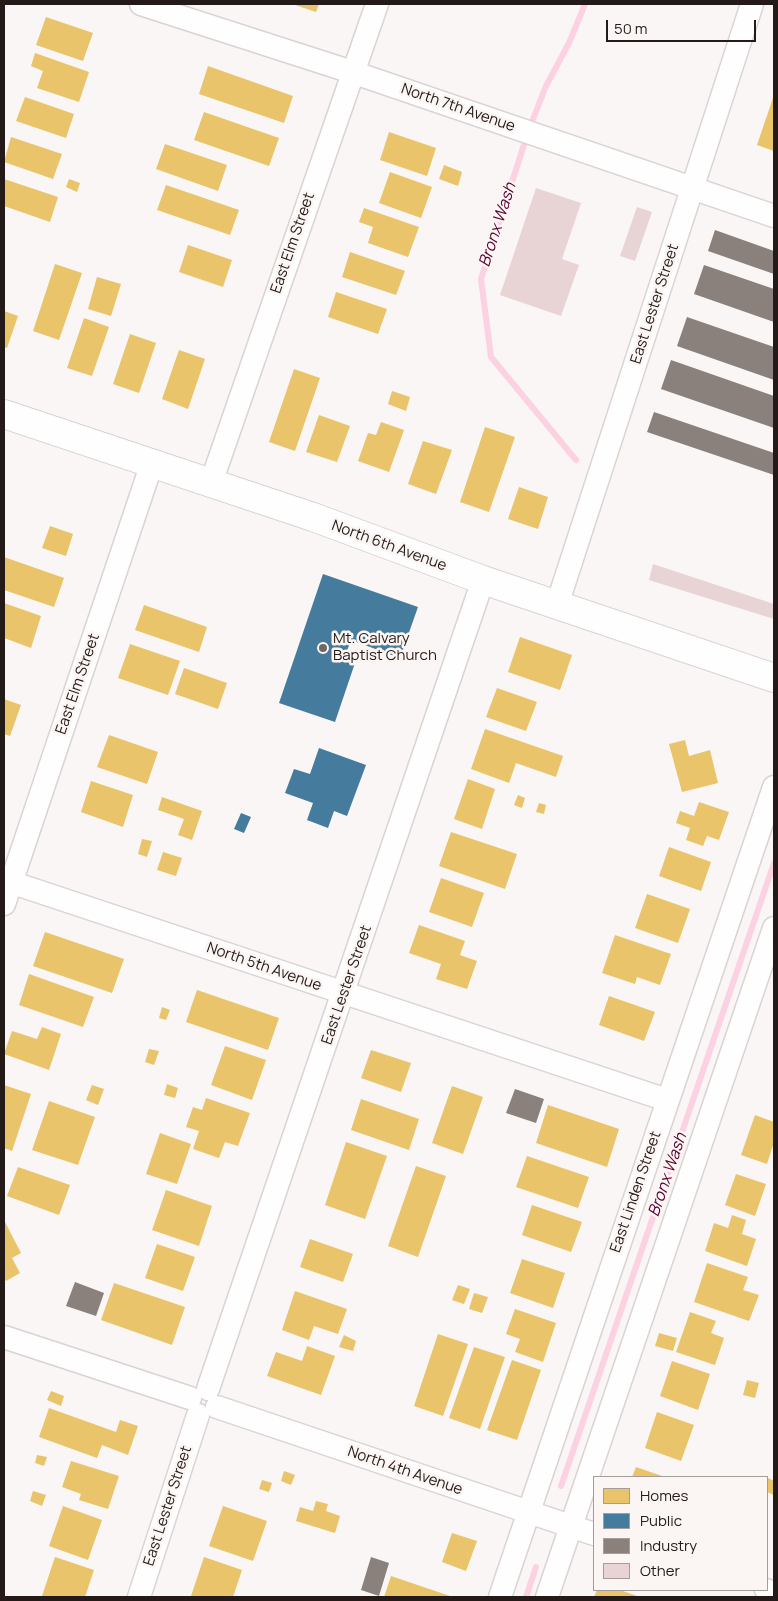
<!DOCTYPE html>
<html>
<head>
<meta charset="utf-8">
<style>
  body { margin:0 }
  #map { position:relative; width:778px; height:1601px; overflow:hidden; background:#f9f6f5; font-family:Manrope,sans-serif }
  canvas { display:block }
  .frame { position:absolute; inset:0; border:5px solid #241a17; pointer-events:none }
  .legend { position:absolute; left:593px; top:1476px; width:175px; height:115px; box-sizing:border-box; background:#fbf5f3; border:1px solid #a59d9b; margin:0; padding:6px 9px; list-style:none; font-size:15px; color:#241a17 }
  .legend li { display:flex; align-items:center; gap:10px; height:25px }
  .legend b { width:25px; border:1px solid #a59d9b }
  .scale { position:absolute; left:606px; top:20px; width:150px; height:22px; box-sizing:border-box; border:2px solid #241a17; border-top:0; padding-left:6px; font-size:15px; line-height:18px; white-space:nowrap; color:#241a17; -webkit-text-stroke:4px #fbf5f3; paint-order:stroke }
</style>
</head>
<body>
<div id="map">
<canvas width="778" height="1601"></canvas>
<div class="frame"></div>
<ul class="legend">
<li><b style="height:14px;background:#e9c46a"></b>Homes</li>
<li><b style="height:14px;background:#457b9d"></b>Public</li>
<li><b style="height:14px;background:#8a817c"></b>Industry</li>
<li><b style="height:14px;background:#e8d3d5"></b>Other</li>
</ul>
<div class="scale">50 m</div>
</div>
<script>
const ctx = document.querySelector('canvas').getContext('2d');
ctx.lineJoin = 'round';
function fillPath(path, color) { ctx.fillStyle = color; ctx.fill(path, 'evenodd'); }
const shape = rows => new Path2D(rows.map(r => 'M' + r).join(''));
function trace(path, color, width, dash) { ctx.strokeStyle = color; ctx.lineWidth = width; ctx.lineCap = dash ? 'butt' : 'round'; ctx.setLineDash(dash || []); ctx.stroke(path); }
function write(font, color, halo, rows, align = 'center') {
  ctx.font = font + ' Manrope,sans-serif'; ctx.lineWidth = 5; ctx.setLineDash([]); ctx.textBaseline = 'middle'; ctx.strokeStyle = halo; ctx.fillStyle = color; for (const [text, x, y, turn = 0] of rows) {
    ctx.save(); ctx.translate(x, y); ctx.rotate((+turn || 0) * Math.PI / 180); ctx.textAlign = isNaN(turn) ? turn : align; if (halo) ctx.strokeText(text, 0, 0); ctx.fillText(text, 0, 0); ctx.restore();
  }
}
const homes = shape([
  [292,4,319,4,316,12],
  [46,17,93,33,83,61,36,45],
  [35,53,89,72,79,102,37,88,43,71,31,66],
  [208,66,293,96,284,123,199,94],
  [774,95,774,151,757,145],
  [25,97,74,114,66,138,16,121],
  [204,112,279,138,269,166,194,140],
  [389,132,436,148,427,176,380,160],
  [11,137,62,154,53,179,4,162],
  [165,144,227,165,218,191,156,169],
  [444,165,462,172,458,186,439,179],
  [390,172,432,187,421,218,379,203],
  [4,179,58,197,50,222,4,206],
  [69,179,80,183,77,192,66,187],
  [166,185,239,210,230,235,157,210],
  [364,208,419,227,408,257,368,243,373,227,359,222],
  [188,245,232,260,223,287,179,272],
  [350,252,405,271,396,295,342,277],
  [55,264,82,273,59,340,33,331],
  [97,277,121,284,111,316,88,309],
  [336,292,387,309,378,334,328,317],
  [4,311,18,316,7,348,4,347],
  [84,318,109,327,92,376,67,368],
  [130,334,156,343,139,393,113,384],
  [179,350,205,359,188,409,162,399],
  [294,369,320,378,295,451,269,442],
  [392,391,410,397,406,411,388,404],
  [319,415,350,426,337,462,306,452],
  [381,422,404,430,389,472,358,461,368,433,376,435],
  [485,427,515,437,489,512,460,502],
  [423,441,452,450,436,494,408,484],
  [519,487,548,497,538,529,508,519],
  [50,526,73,534,66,556,42,548],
  [4,557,64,578,54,607,4,590],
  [4,603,41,616,31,648,4,638],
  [144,605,207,627,199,652,135,630],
  [520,637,572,655,560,690,508,672],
  [130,644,180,661,168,695,118,678],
  [184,668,227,683,218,709,175,694],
  [497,688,537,702,526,731,486,717],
  [4,699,21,705,10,736,4,734],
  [485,729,563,756,556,777,516,763,509,783,471,769],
  [109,735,158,752,147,784,97,767],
  [685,740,689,756,710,750,718,783,682,792,669,744],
  [468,779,495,789,482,829,454,819],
  [91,781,133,795,123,827,81,812],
  [518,795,525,798,522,808,514,805],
  [162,797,202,811,192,840,178,835,184,819,158,810],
  [699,802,729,812,719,840,707,836,703,846,686,840,690,828,676,823,680,811,694,816],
  [539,803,546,805,544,814,536,812],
  [451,832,517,854,505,889,439,866],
  [142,839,152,841,147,857,138,854],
  [669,847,711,862,701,891,659,876],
  [163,852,182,858,176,876,157,870],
  [441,878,484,893,472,927,429,912],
  [647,894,690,909,678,943,635,928],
  [419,925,465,941,460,955,477,961,467,989,436,979,441,964,409,953],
  [45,932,124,959,112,993,33,966],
  [615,935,671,954,660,985,637,977,635,984,602,973],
  [29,974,94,997,83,1027,19,1005],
  [197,990,279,1018,268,1050,186,1022],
  [609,996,655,1012,644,1041,599,1025],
  [162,1007,170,1010,166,1020,159,1018],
  [42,1027,61,1034,49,1070,4,1054,12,1031,37,1039],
  [225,1046,266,1060,252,1100,211,1085],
  [149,1049,159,1051,154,1065,145,1062],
  [371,1050,411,1063,401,1092,361,1078],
  [167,1084,178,1088,175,1098,164,1095],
  [4,1085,31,1094,12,1151,4,1148],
  [92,1085,104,1089,98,1105,86,1100],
  [452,1086,483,1097,463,1154,432,1143],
  [206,1098,250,1113,238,1146,225,1142,219,1158,193,1149,199,1131,186,1127,193,1107,202,1110],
  [361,1099,419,1119,409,1150,351,1130],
  [49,1101,95,1117,78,1165,32,1150],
  [548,1105,619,1129,607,1167,536,1143],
  [755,1115,774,1122,774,1142,767,1164,741,1155],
  [160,1133,191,1144,177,1184,146,1174],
  [346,1142,387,1156,365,1219,325,1205],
  [527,1156,589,1177,578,1208,516,1187],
  [416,1166,446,1176,418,1257,388,1246],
  [18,1167,70,1185,59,1215,7,1196],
  [736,1174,766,1184,755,1216,725,1205],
  [166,1190,212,1206,199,1246,152,1230],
  [532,1205,582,1222,571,1252,522,1235],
  [732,1215,746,1220,742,1234,756,1239,747,1266,705,1251,714,1223,728,1228],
  [4,1220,21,1253,12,1258,20,1273,6,1281,4,1277],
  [310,1239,353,1254,343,1282,300,1267],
  [157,1244,195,1257,183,1291,145,1278],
  [522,1259,565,1273,553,1308,510,1293],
  [707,1263,748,1277,743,1290,759,1295,749,1321,694,1302],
  [114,1283,185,1307,172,1345,101,1320],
  [458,1285,470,1289,464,1304,452,1300],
  [295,1291,347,1309,338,1334,314,1326,309,1340,282,1330],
  [474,1293,488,1297,482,1313,469,1309],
  [515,1309,556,1323,543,1362,515,1352,520,1339,506,1334],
  [690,1312,716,1321,711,1333,724,1338,715,1365,676,1352],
  [659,1333,677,1338,673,1351,655,1346],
  [438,1334,468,1344,443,1416,414,1406],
  [344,1335,356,1341,353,1351,339,1347],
  [307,1346,335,1356,321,1395,267,1376,276,1352,302,1361],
  [474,1347,505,1357,480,1429,449,1418],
  [512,1360,541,1370,517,1440,487,1430],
  [672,1361,710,1374,698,1410,660,1396],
  [747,1380,759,1383,755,1398,743,1395],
  [51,1391,64,1396,61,1406,47,1400],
  [49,1408,116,1432,120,1420,138,1426,128,1455,102,1445,97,1458,39,1437],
  [657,1412,694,1425,681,1461,645,1448],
  [37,1455,47,1457,44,1466,35,1463],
  [71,1461,119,1476,108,1509,79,1500,81,1494,62,1487],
  [636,1467,665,1477,632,1477],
  [284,1471,295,1475,291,1485,281,1481],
  [768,1478,774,1481,774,1495,767,1492],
  [262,1480,272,1483,269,1492,259,1489],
  [33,1491,46,1495,42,1506,30,1501],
  [316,1501,328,1504,326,1511,340,1516,335,1533,296,1521,300,1507,313,1511],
  [63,1506,102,1520,88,1560,49,1546],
  [223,1506,267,1521,253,1561,209,1546],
  [452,1533,477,1541,466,1571,442,1562],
  [55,1557,94,1570,85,1597,42,1596],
  [204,1557,242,1570,233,1597,191,1596],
  [391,1576,453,1597,384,1597],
  [597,1590,620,1590,640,1597,594,1597]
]);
const public = shape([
  [323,574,418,607,400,658,351,640,345,656,356,660,335,722,279,703],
  [319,748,366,765,347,816,334,811,328,828,307,820,313,803,285,793,294,769,310,774],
  [241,813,251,817,244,833,234,829]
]);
const industry = shape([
  [715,230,774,251,774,274,708,251],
  [704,265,774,289,774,322,694,294],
  [687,317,774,347,774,380,677,346],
  [671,360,774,396,774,428,661,389],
  [654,412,774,453,774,475,647,432],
  [515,1089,544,1099,536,1123,506,1113],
  [75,1282,104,1293,96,1316,66,1306],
  [371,1557,389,1563,379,1596,361,1590]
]);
const stream = shape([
  [576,460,491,357,481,279,528,132,546,86,569,43,585,4],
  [561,1486,774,863],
  [526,1597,536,1567]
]);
const building = shape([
  [536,188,581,203,562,259,579,265,561,316,500,295],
  [637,207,652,212,635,261,620,256],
  [653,564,774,604,774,619,649,580]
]);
const minor = shape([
  [141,4,352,72,774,216],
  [211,483,377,4],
  [557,605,752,4],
  [4,880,667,1100],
  [4,904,152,463],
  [4,1337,190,1398],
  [208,1389,483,580],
  [217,1407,594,1534],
  [766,1590,774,1593],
  [139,1597,198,1415],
  [500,1597,774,787],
  [547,1597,774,928]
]);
const tertiary = shape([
  [4,414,313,517,483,580,774,678]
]);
const markers = [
  [323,648,5,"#6f6765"]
];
const streetNames = [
  ["North 7th Avenue",458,108,19],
  ["East Elm Street",293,243,-71],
  ["East Lester Street",655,304,-72],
  ["North 6th Avenue",389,546,20],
  ["East Elm Street",78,684,-71],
  ["North 5th Avenue",264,967,19],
  ["East Lester Street",347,985,-71],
  ["East Linden Street",636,1192,-71],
  ["North 4th Avenue",405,1471,19],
  ["East Lester Street",168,1506,-72]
];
const poiNames = [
  ["Mt. Calvary",333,639],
  ["Baptist Church",333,656]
];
const waterNames = [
  ["Bronx Wash",498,225,-72],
  ["Bronx Wash",668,1175,-71]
];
fillPath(homes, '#e9c46a');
fillPath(public, '#457b9d');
fillPath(industry, '#8a817c');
trace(stream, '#fcd1e1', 6);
fillPath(building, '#e8d3d5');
trace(minor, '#dad3d1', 25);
trace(tertiary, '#dad3d1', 30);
trace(minor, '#fefefe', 22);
trace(tertiary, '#fefefe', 28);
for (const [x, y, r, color] of markers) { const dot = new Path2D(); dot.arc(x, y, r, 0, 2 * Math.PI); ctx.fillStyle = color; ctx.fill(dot); trace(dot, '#fbf5f3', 2); }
write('15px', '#241a17', '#fbf5f3', streetNames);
write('15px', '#241a17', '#fbf5f3', poiNames, 'left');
write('italic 16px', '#580031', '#fbf5f3', waterNames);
</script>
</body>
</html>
